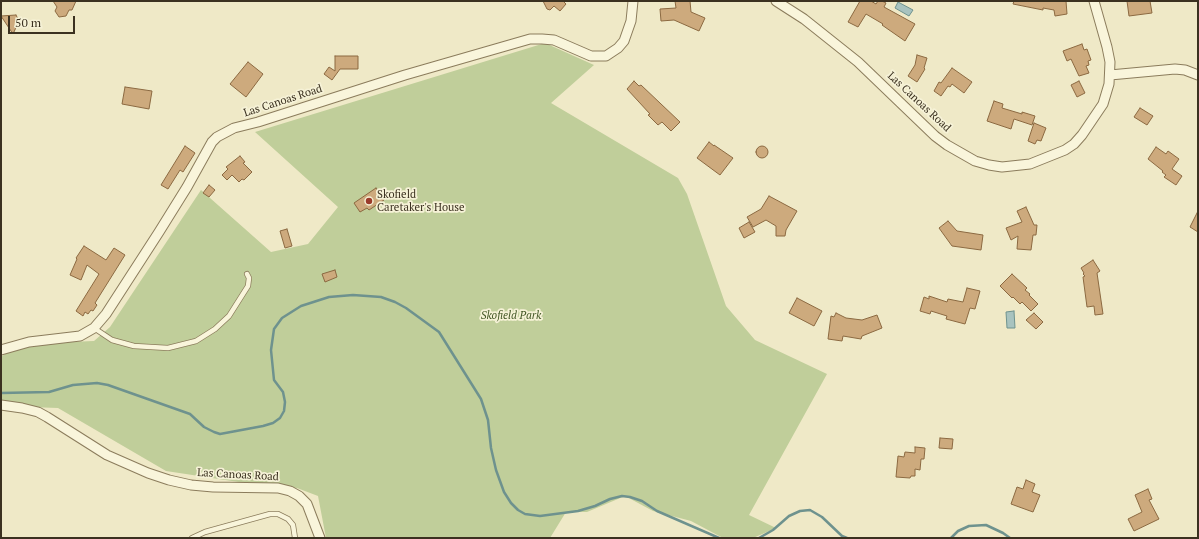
<!DOCTYPE html>
<html>
<head>
<meta charset="utf-8">
<style>
  body { margin:0 }
  #map { position:relative; width:1199px; height:539px; overflow:hidden; background:#efe9c7; font-family:"PT Serif",serif }
  canvas { display:block }
  .frame { position:absolute; inset:0; border:2px solid #3b3120; pointer-events:none }
  .scale { position:absolute; left:8px; top:16px; width:67px; height:18px; box-sizing:border-box; border:2px solid #3b3120; border-top:0; padding-left:5px; font-size:12px; line-height:14px; white-space:nowrap; color:#3b3120; -webkit-text-stroke:3px #f6f2d7; paint-order:stroke }
</style>
</head>
<body>
<div id="map">
<canvas width="1199" height="539"></canvas>
<div class="frame"></div>
<div class="scale">50 m</div>
</div>
<script>
const ctx = document.querySelector('canvas').getContext('2d');
ctx.lineJoin = 'round';
function fillPath(path, color) { ctx.fillStyle = color; ctx.fill(path, 'evenodd'); }
const shape = rows => new Path2D(rows.map(r => 'M' + r).join(''));
function trace(path, color, width, dash) { ctx.strokeStyle = color; ctx.lineWidth = width; ctx.lineCap = dash ? 'butt' : 'round'; ctx.setLineDash(dash || []); ctx.stroke(path); }
function write(font, color, halo, rows, align = 'center') {
  ctx.font = font + ' "PT Serif",serif'; ctx.lineWidth = 3.5; ctx.setLineDash([]); ctx.textBaseline = 'middle'; ctx.strokeStyle = halo; ctx.fillStyle = color; for (const [text, x, y, turn = 0] of rows) {
    ctx.save(); ctx.translate(x, y); ctx.rotate((+turn || 0) * Math.PI / 180); ctx.textAlign = isNaN(turn) ? turn : align; if (halo) ctx.strokeText(text, 0, 0); ctx.fillText(text, 0, 0); ctx.restore();
  }
}
const green = shape([
  [545,43,594,65,551,103,678,178,687,194,726,306,755,340,827,374,749,515,776,528,753,538,723,538,691,521,653,511,625,496,587,512,566,512,550,538,326,538,318,496,297,488,278,486,265,486,166,471,58,408,1,406,1,357,19,344,94,341,110,327,201,190,271,252,308,244,338,207,255,132]
]);
const water = shape([
  [898,2,913,10,909,16,895,8,898,2],
  [1014,311,1015,328,1007,328,1006,312,1014,311]
]);
const stream = shape([
  [1,393,49,392,73,385,97,383,108,385,190,414,204,427,214,432,220,434,263,426,273,423,280,418,284,411,285,402,283,392,274,380,271,350,274,329,282,318,301,306,329,297,353,295,381,297,395,302,406,308,439,332,481,399,488,420,491,448,496,470,504,492,511,503,518,510,525,514,540,516,578,511,595,506,610,499,622,496,630,497,642,501,657,511,719,538],
  [759,538,773,530,789,516,800,511,810,510,822,517,842,536,847,538],
  [951,538,958,531,969,526,986,525,1003,533,1010,538]
]);
const building = shape([
  [53,1,76,1,72,10,69,10,66,16,59,17,55,11,57,7,53,1],
  [543,1,563,1,566,4,560,11,554,6,550,10,547,9,543,1],
  [675,1,690,1,691,12,705,18,699,31,674,20,661,21,660,9,676,8,675,1],
  [860,1,871,1,876,4,878,1,882,1,886,3,884,7,915,24,905,41,882,25,883,24,866,14,858,27,848,22,860,1],
  [1014,1,1066,1,1067,14,1055,16,1054,10,1043,8,1043,10,1013,4,1014,1],
  [1127,1,1150,1,1152,13,1129,16,1127,1],
  [16,15,19,21,13,34,1,16,16,15],
  [1082,44,1084,50,1087,49,1091,60,1088,61,1089,65,1086,66,1089,73,1079,76,1071,59,1067,61,1063,51,1082,44],
  [917,55,927,58,924,68,925,69,917,82,908,76,915,65,917,55],
  [335,56,358,56,358,69,340,69,332,80,324,74,329,67,335,71,335,56],
  [248,62,263,74,246,97,230,84,248,62],
  [952,68,972,82,964,93,952,84,950,87,948,86,941,96,934,91,939,82,941,83,952,68],
  [634,81,639,86,641,85,680,122,671,131,662,122,658,125,648,115,650,114,627,89,634,81],
  [1079,81,1085,93,1077,97,1071,85,1079,81],
  [125,87,152,91,149,109,122,104,125,87],
  [994,101,1003,104,1002,108,1022,114,1022,112,1035,116,1032,125,1014,119,1011,129,987,121,994,101],
  [1140,108,1153,116,1147,125,1134,117,1140,108],
  [1034,123,1046,128,1041,141,1037,140,1035,144,1028,141,1034,123],
  [709,142,714,146,714,145,733,158,720,175,697,158,709,142],
  '756 152a6 6 0 1 1 12 0a6 6 0 1 1-12 0Z',
  [185,146,195,153,183,172,180,170,168,189,161,185,185,146],
  [1156,147,1166,154,1168,151,1179,159,1172,169,1182,176,1176,185,1164,177,1166,175,1162,172,1163,171,1148,159,1156,147],
  [240,156,245,162,243,163,252,172,244,180,242,179,239,182,232,175,227,180,222,175,228,169,226,167,240,156],
  [209,185,215,190,209,197,203,193,209,185],
  [376,188,384,200,369,210,367,208,360,212,354,203,376,188],
  [769,196,797,211,786,230,785,236,776,236,776,226,766,220,753,227,747,217,761,209,769,196],
  [1026,207,1034,225,1037,225,1036,235,1033,235,1031,250,1017,249,1018,236,1011,240,1006,228,1022,222,1017,211,1026,207],
  [1198,211,1198,232,1190,227,1198,211],
  [948,221,957,231,983,235,981,250,952,246,939,228,948,221],
  [749,222,755,232,744,238,739,228,749,222],
  [287,229,292,246,285,248,280,231,287,229],
  [84,246,106,260,114,248,125,255,95,303,97,305,93,311,91,310,88,314,85,312,83,316,76,311,99,274,87,265,81,280,70,275,77,259,76,258,84,246],
  [1093,260,1100,271,1097,273,1103,314,1095,315,1094,306,1087,307,1083,277,1085,276,1083,274,1084,273,1081,268,1093,260],
  [335,270,337,277,325,282,322,274,335,270],
  [1012,274,1027,288,1025,290,1030,294,1029,295,1038,304,1031,311,1022,302,1020,304,1013,297,1012,298,1000,286,1012,274],
  [967,288,980,291,975,309,970,308,965,324,946,319,947,316,931,311,930,314,920,311,924,297,929,299,929,296,947,302,948,299,963,302,967,288],
  [797,298,822,311,814,326,789,313,797,298],
  [836,313,846,318,862,320,877,315,882,328,862,336,861,339,843,336,842,341,828,339,831,316,834,317,836,313],
  [1034,313,1043,322,1036,329,1026,320,1034,313],
  [940,438,953,439,952,449,939,448,940,438],
  [915,447,925,448,924,459,921,459,920,470,915,469,915,476,911,476,910,478,896,477,898,456,904,457,905,452,915,453,915,447],
  [1026,480,1035,484,1032,492,1040,495,1033,512,1011,504,1017,487,1023,489,1026,480],
  [1148,489,1152,499,1149,500,1159,519,1134,531,1128,519,1142,512,1135,495,1148,489]
]);
const service = shape([
  [94,328,112,340,134,346,168,348,196,341,215,329,229,316,248,286,249,278,247,274],
  [192,538,205,532,270,514,278,514,288,519,293,525,295,538]
]);
const minor = shape([
  [776,1,804,19,858,62,935,136,947,145,975,161,989,165,1002,167,1030,164,1065,150,1074,144,1082,135,1103,104,1109,84,1110,62,1107,47,1094,1],
  [1110,75,1175,69,1185,70,1198,75],
  [1,350,29,342,80,336,94,328,106,314,159,232,187,187,212,142,217,137,234,128,258,122,405,75,530,39,542,39,554,40,591,56,606,56,618,48,624,41,631,21,633,1],
  [1,405,22,408,38,412,47,417,107,455,148,473,169,480,191,485,213,487,278,488,290,491,299,496,307,504,320,538]
]);
const markers = [
  [369,201,4,"#9b3b2b"]
];
const streetNames = [
  ["Las Canoas Road",283,101,-18],
  ["Las Canoas Road",919,102,43],
  ["Las Canoas Road",238,475,3]
];
const poiNames = [
  ["Skofield",377,195],
  ["Caretaker's House",377,208]
];
const parkNames = [
  ["Skofield Park",511,316]
];
fillPath(green, '#c0ce9a');
fillPath(water, '#a8c3bf');
trace(water, '#6e928e', 1);
trace(stream, '#6e928e', 2.5);
fillPath(building, '#cdaa7d');
trace(building, '#8b6941', 1);
trace(service, '#8b7c5c', 6);
trace(minor, '#8b7c5c', 11);
trace(service, '#f9f5db', 4.5);
trace(minor, '#f9f5db', 9);
for (const [x, y, r, color] of markers) { const dot = new Path2D(); dot.arc(x, y, r, 0, 2 * Math.PI); ctx.fillStyle = color; ctx.fill(dot); trace(dot, '#f6f2d7', 1.5); }
write('11px', '#3b3120', '#f6f2d7', streetNames);
write('11px', '#3b3120', '#f6f2d7', poiNames, 'left');
write('italic 11px', '#445826', '#f6f2d7', parkNames);
</script>
</body>
</html>
